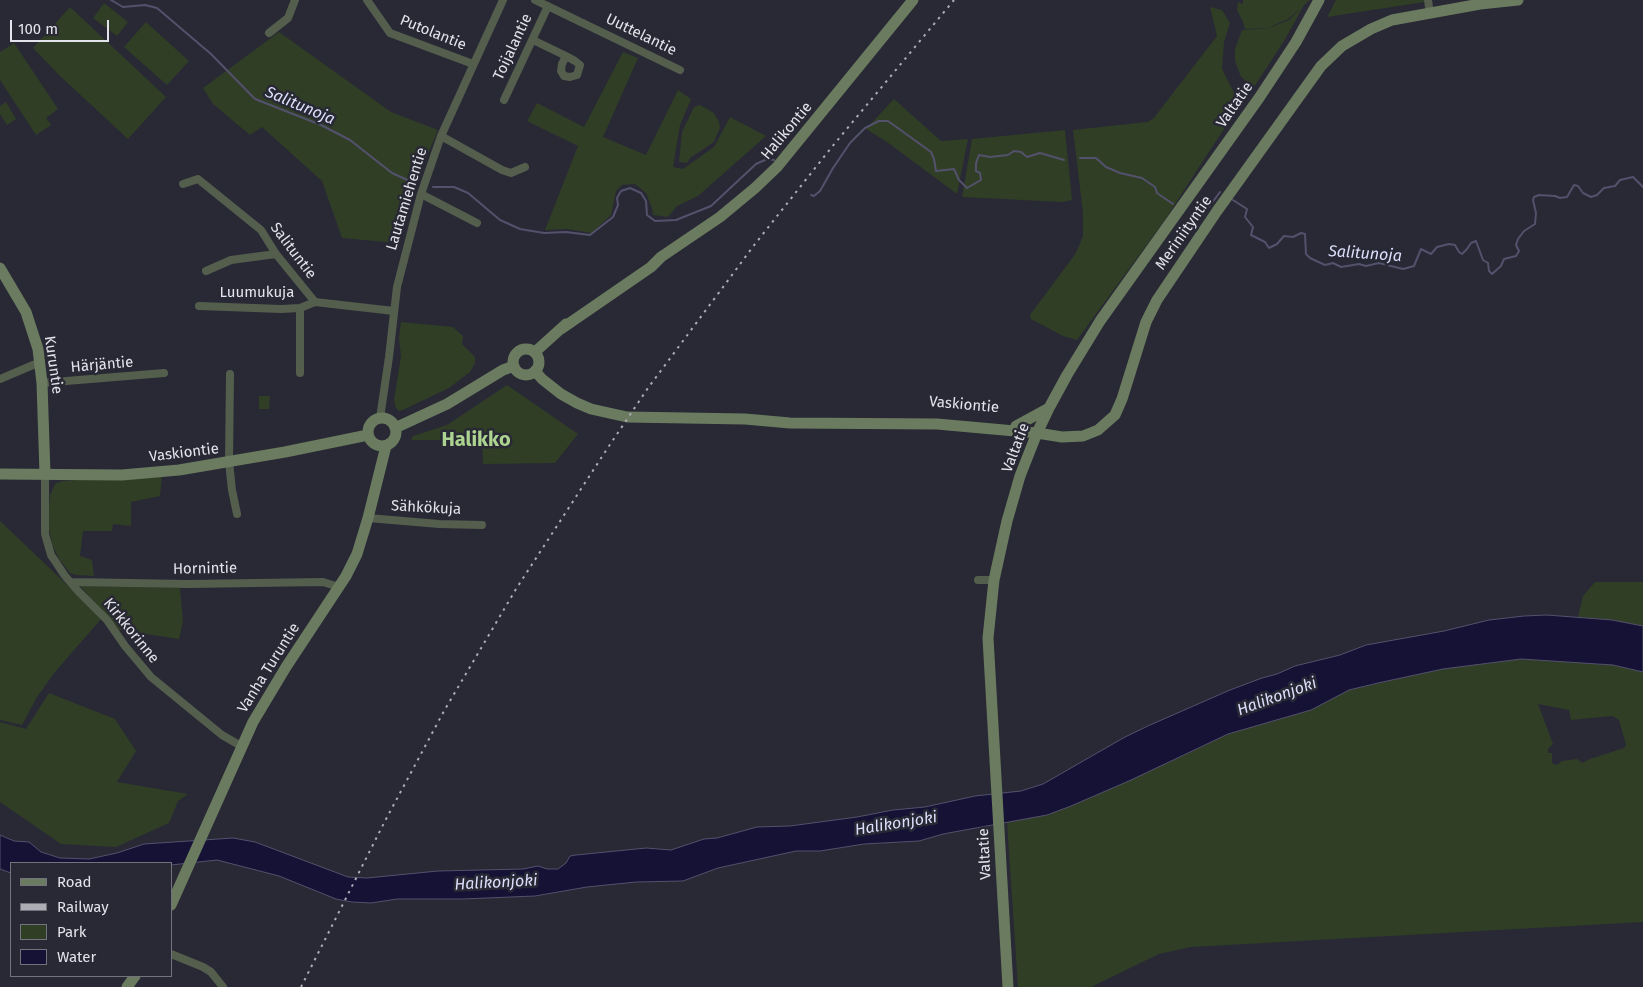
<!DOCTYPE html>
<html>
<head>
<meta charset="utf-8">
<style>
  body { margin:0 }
  #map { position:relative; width:1643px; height:987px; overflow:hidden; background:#282935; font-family:"Fira Sans",sans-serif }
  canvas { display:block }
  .legend { position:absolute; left:10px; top:862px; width:162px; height:115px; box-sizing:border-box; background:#282935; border:1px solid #73737e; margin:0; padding:6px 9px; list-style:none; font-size:15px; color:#e3e3eb }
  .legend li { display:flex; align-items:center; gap:10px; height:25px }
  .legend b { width:25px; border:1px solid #73737e }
  .scale { position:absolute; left:10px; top:20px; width:99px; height:22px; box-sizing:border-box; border:2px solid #e3e3eb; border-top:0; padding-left:6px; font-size:15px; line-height:18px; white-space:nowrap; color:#e3e3eb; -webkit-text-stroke:4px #282935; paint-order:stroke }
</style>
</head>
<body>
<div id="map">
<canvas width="1643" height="987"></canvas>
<ul class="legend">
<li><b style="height:6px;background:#6b7b5f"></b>Road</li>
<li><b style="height:6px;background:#adadb6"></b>Railway</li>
<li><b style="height:14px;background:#303e26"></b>Park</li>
<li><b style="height:14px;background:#151236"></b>Water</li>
</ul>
<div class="scale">100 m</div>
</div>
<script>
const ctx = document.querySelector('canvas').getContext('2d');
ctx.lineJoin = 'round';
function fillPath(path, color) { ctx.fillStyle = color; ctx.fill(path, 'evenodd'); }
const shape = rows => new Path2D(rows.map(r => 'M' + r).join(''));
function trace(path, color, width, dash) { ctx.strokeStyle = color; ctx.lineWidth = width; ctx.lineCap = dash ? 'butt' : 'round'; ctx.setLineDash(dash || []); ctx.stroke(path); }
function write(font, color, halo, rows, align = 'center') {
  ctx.font = font + ' "Fira Sans",sans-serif'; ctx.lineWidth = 5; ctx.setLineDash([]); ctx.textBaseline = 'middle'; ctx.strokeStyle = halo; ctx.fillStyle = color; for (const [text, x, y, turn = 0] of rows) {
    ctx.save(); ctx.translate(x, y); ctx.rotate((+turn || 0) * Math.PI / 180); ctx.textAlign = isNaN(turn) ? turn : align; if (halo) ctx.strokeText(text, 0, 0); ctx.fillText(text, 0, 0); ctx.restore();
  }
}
const green = shape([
  [1243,0,1310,0,1304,5,1284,41,1254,87,1241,77,1235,61,1235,49,1242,30,1269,28,1289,20,1301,8,1288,19,1268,28,1245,29,1243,22,1237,10,1238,2,1243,4],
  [1336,0,1424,0,1424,2,1327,17],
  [104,3,128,22,117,36,93,18],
  [70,7,166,97,128,139,60,76,33,48],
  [1210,7,1222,10,1230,23,1224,42,1222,69,1235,95,1240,99,1233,115,1164,221,1077,340,1063,336,1031,319,1030,315,1076,253,1083,236,1083,213,1073,130,1147,122,1153,119,1217,36],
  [146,22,189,61,167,85,124,47],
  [279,32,391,112,438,130,418,177,398,243,342,238,322,181,262,127,250,135,213,104,203,88],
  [14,43,58,109,46,118,51,125,36,135,0,80,0,52],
  [623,52,638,58,603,137,646,155,678,90,691,99,680,125,673,167,683,169,714,147,730,117,766,136,698,196,677,206,668,217,653,215,652,208,646,193,635,184,622,185,616,191,611,215,592,233,567,229,545,230,578,146,527,121,537,103,584,127],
  [894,99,941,141,968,139,957,194,887,142,866,129],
  [6,102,16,119,7,125,0,114,0,106],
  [700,105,714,113,719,122,720,128,714,142,690,158,687,163,679,162,682,132,694,107],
  [1065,130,1072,200,1063,202,962,197,972,139],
  [401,322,453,327,463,336,462,344,475,357,475,363,470,372,449,388,403,410,399,411,396,408,394,400,401,356,399,338],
  [507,385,578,434,555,463,483,464,482,440,411,440,413,436,447,425],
  [259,396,270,396,269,409,259,409],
  [162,475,160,496,131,502,131,526,113,524,112,531,83,531,80,556,92,560,94,576,76,575,70,573,59,559,52,544,48,523,50,495,55,484,62,481],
  [0,521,102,618,55,672,37,697,22,725,0,720],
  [1595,582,1643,582,1643,626,1612,620,1578,617,1583,596],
  [80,586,180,588,183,622,179,639,119,630],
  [1521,659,1613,665,1643,672,1643,922,1191,947,1159,954,1091,987,1018,987,1007,822,1047,815,1071,806,1183,756,1228,734,1311,710,1349,690,1443,669],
  [1538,704,1569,710,1571,720,1612,716,1619,720,1626,745,1624,748,1590,759,1582,763,1577,759,1562,761,1557,765,1552,763,1552,753,1548,753,1548,749,1553,744],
  [49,693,115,719,136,751,117,782,188,794,178,801,169,823,116,847,61,844,0,802,0,722,26,729]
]);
const water = shape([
  [1547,615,1612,620,1643,626,1643,672,1613,665,1521,659,1443,669,1378,683,1349,690,1311,710,1228,734,1131,780,1071,806,1047,815,943,834,919,841,864,844,820,851,796,851,718,868,683,881,636,882,587,887,535,896,462,899,397,899,371,903,352,902,336,899,279,876,217,860,171,865,171,863,11,863,11,873,0,869,0,835,14,841,29,842,41,852,60,858,89,859,117,853,144,844,233,838,255,842,348,877,367,878,438,871,523,869,538,866,547,869,558,869,566,863,570,856,576,855,646,848,671,850,704,839,717,838,757,827,790,826,857,817,893,810,925,807,975,796,1021,791,1043,784,1125,737,1150,725,1230,690,1262,678,1277,674,1295,666,1340,655,1366,645,1444,631,1489,620,1524,616,1547,615]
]);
const stream = shape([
  [111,0,123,7,145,5,157,8,211,54,255,99,321,125,350,140,392,173,414,183],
  [1080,158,1096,158,1106,167,1120,173,1142,178,1155,187,1157,193,1173,204],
  [433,187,454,187,468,193,500,220,520,229,544,233,566,232,590,235,613,217,618,205,617,198,621,191,630,188,641,193,646,201,647,215,655,221,676,220,711,206,756,164,767,159,774,160],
  [811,195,814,196,820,191,833,168,850,143,865,128,879,121,888,121,931,152,934,159,936,171,954,169,959,180,967,188,981,180,980,173,976,171,976,163,979,155,990,157,1008,155,1014,151,1021,152,1027,157,1040,153,1064,160],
  [1233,200,1247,209,1245,217,1253,227,1251,235,1265,242,1269,248,1277,244,1284,236,1293,237,1301,233,1305,234,1306,254,1310,258,1325,265,1333,263,1341,267,1359,264,1366,266,1379,263,1403,269,1414,266,1421,249,1431,254,1437,247,1449,244,1455,245,1459,252,1462,254,1467,249,1471,243,1476,241,1483,260,1488,263,1489,271,1492,274,1501,266,1504,259,1516,256,1519,251,1516,245,1518,239,1524,231,1535,224,1536,213,1533,200,1534,197,1539,195,1555,196,1560,198,1567,197,1574,185,1578,186,1583,193,1591,197,1597,195,1604,188,1615,186,1620,180,1633,177,1643,187],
  [1195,220,1200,219,1220,192]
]);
const street = shape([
  [367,0,390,33,473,64],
  [535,0,680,70],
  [1428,0,1430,14],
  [269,33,288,18,295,0],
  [533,40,566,56,562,64,561,71,564,76,570,77,577,75,580,65,575,61,566,56],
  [504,100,548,6],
  [441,136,502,170,511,173,525,167],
  [183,184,198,179,261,230,276,254,315,302,394,311],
  [421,194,477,223],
  [206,271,231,260,276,254],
  [199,306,281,309,300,308,315,302],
  [300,308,300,373],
  [230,374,229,462,232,490,237,514],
  [0,379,33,365,41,363],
  [42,383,164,373],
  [380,418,389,357,397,287,421,194,441,136,503,0],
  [45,474,45,534,51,555,65,576,78,591,107,620,125,646,151,677,222,735,241,746],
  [368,518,439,524,482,525],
  [978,580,994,580],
  [71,582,188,584,323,582,339,587],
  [171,954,203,967,211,972,223,987]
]);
const secondary = shape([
  [0,268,26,312,38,349,42,383,45,474],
  [561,329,651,267,661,257,720,217,755,188,777,167,913,0],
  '513 362a13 13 0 1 1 26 0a13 13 0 1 1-26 0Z',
  [535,352,566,324],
  [535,371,542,379,561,394,577,403,591,409,627,417,745,419,790,423,937,424,1037,433,1062,437,1083,436,1098,430,1115,415,1122,399,1146,322,1157,300,1217,211,1321,66,1342,46,1371,29,1392,20,1480,4,1518,0],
  '368 432a14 14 0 1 1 28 0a14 14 0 1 1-28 0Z',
  [1016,426,1049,408],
  [395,428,447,404,503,370,514,366],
  [0,474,122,475,179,470,285,452,368,435],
  [171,905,253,722,286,667,346,576,357,554,368,518,386,446],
  [127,987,135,976],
  [1008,987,988,638,994,580,1007,521,1020,476,1037,433,1049,408,1067,375,1100,321,1259,98,1296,42,1319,0]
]);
const rail = shape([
  [301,987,385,821,444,711,516,589,607,449,648,388,755,244,831,148,954,0]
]);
const streetNames = [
  ["Putolantie",433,33,22],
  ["Uuttelantie",641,35,26],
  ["Toijalantie",513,47,-65],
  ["Valtatie",1235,105,-55],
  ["Halikontie",787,131,-50],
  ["Lautamiehentie",407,199,-73],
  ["Meriniityntie",1184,233,-55],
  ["Salituntie",293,251,53],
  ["Luumukuja",257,293],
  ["Kuruntie",53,365,82],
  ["Härjäntie",102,365,-5],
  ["Vaskiontie",964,405,5],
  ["Valtatie",1016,448,-69],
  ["Vaskiontie",184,453,-7],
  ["Sähkökuja",426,508,3],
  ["Hornintie",205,569,-1],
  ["Kirkkorinne",131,631,51],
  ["Vanha Turuntie",269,668,-58],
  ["Valtatie",985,854,-93]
];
const waterNames = [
  ["Salitunoja",300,106,23],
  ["Salitunoja",1365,254,4],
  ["Halikonjoki",1277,697,-20],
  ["Halikonjoki",896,824,-9],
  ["Halikonjoki",496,883,-3]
];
const districtNames = [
  ["Halikko",476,440]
];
fillPath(green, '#303e26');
fillPath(water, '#151236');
trace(water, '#53516c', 1);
trace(stream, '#53516c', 2);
trace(street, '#545e4d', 8);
trace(secondary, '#6b7b5f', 11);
trace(rail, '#adadb6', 2, [2.5, 5]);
write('15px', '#e3e3eb', '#282935', streetNames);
write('italic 16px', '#dddffc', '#282935', waterNames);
write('bold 20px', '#acd38f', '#282935', districtNames);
</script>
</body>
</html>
